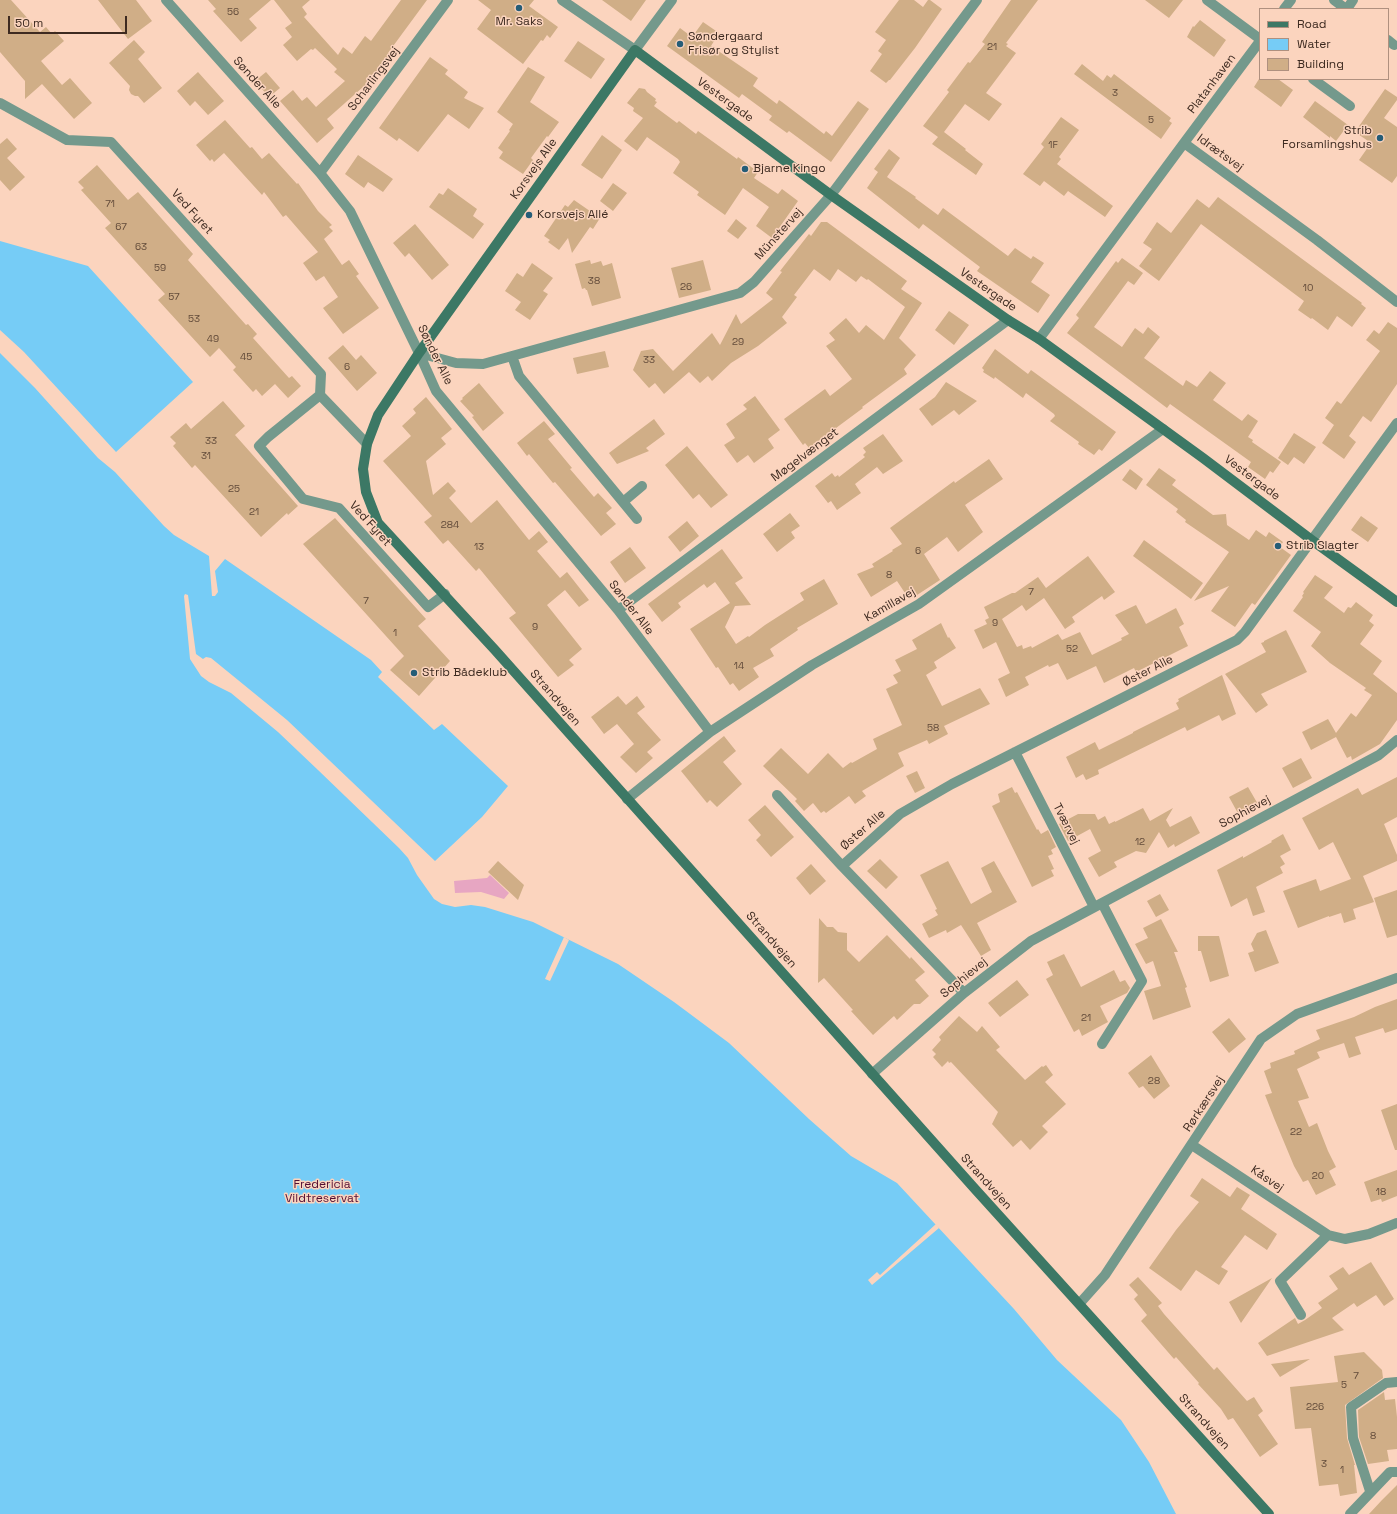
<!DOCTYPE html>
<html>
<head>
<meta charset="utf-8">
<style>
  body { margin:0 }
  #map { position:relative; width:1397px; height:1514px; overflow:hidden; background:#fbd4be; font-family:"Space Grotesk",sans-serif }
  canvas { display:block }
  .legend { position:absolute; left:1259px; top:8px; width:130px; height:72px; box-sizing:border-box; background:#fbd4be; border:1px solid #af907f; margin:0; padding:5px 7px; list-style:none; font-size:12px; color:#3d2a20 }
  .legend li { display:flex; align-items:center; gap:8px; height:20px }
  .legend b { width:20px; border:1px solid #af907f }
  .scale { position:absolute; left:8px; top:16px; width:119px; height:18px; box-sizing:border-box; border:2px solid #3d2a20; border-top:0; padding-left:5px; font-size:12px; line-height:14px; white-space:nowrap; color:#3d2a20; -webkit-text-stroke:3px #fbd4be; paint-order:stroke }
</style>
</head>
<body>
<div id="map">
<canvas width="1397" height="1514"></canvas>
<ul class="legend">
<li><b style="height:5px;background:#3c7865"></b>Road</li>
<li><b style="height:11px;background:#76ccf6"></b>Water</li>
<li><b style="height:11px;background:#d0ae87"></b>Building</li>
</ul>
<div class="scale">50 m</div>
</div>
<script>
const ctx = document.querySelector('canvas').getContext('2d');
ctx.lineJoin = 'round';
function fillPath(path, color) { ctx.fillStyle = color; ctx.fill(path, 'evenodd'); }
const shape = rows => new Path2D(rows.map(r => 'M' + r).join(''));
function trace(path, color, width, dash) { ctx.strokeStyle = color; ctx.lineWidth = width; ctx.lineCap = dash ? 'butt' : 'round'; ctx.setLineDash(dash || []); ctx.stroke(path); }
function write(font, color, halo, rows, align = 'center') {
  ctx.font = font + ' "Space Grotesk",sans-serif'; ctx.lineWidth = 3; ctx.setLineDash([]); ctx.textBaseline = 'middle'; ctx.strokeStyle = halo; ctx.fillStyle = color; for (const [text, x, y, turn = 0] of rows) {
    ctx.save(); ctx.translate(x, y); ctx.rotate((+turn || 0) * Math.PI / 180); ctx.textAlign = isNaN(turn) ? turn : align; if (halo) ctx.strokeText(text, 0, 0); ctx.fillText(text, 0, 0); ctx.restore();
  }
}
const green = shape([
  [490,875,509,893,504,899,481,892,455,893,454,881,487,878]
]);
const water = shape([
  [0,241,88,266,193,382,116,452,24,352,0,330],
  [0,353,35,388,98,458,115,472,164,526,174,535,209,556,212,596,215,596,218,592,215,571,225,559,371,660,382,672,378,677,434,730,442,724,508,786,482,817,435,861,287,720,211,658,206,657,203,659,196,654,188,595,185,594,184,596,190,659,201,676,209,682,231,693,278,732,318,770,399,848,408,858,417,875,434,899,442,904,455,907,471,905,485,907,533,922,618,964,674,1002,729,1043,809,1119,851,1156,897,1183,1014,1309,1057,1360,1121,1420,1149,1462,1176,1514,0,1514]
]);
const pier = shape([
  [564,937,569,940,550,981,545,979],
  [936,1224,939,1228,872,1285,868,1280,877,1272,880,1275]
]);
const building = shape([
  [0,0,11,0,40,32,46,27,52,34,55,31,64,41,41,61,62,85,70,78,92,103,74,119,42,84,25,99,25,81,0,52],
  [98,0,136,0,152,21,128,39],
  [208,0,271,0,249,19,257,28,241,42,213,11,216,9],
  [274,0,310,0,302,7,307,14,304,17,338,55,343,47,352,54,365,36,371,41,401,0,427,0,388,53,391,55,366,89,363,87,327,119,334,128,317,143,280,101,293,90,302,101,307,97,316,107,345,81,334,72,337,69,315,48,313,50,311,49,297,61,283,45,292,37,285,28,292,23],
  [478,0,534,0,529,6,558,27,550,38,547,35,543,41,541,40,523,64,477,29,491,10],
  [602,0,646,0,631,21],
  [899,0,914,0,923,7,928,0,930,0,942,9,915,48,890,80,889,80,886,83,870,71,882,54,878,51,886,40,875,32],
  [1011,0,1038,0,1006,43,1008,44,1006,46,1016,53,986,93,1002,104,989,121,965,104,944,132,966,149,965,150,983,164,976,175,932,144,938,137,923,126,949,92,947,90,968,62,970,63,985,44,982,42],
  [1145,0,1183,0,1169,18],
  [1200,20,1226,40,1214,57,1187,37,1193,26,1194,27],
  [703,22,719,33,711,46,758,78,753,86,777,104,779,100,782,102,824,134,826,131,832,136,858,101,869,109,831,162,789,131,787,133,769,120,772,116,742,94,739,98,667,46,680,28,692,37],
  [134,40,145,52,138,59,162,88,144,103,138,96,135,96,131,94,129,90,130,86,109,63],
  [578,41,605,59,591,79,564,61],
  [430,57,448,70,445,74,468,92,464,98,484,108,469,129,448,114,418,152,399,138,397,141,379,128],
  [1082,64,1103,81,1107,75,1111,78,1114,74,1171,118,1169,121,1172,123,1161,139,1074,74],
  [528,67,545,77,530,102,559,122,548,137,547,136,531,158,533,160,523,174,499,158,503,152,498,148,510,131,509,130,513,124,497,112],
  [198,72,224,101,208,115,195,101,190,106,177,91],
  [266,72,280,88,269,97,255,81],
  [1259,79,1278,79,1293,90,1281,107,1254,87],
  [639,88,645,89,647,92,656,99,655,101,657,102,654,106,677,123,679,121,696,134,698,131,737,159,738,157,758,172,754,178,778,194,782,189,798,201,772,238,756,226,769,207,743,188,725,215,697,195,699,192,673,173,680,162,678,159,647,137,637,151,624,141,643,118,633,111,634,108,627,103],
  [1385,89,1397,97,1397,100,1384,118,1397,127,1397,176,1392,183,1359,160,1371,143,1355,132],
  [1315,101,1348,125,1336,141,1330,136,1330,138,1303,117],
  [1061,117,1079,130,1059,157,1061,159,1057,164,1113,206,1105,217,1068,191,1064,196,1044,181,1040,186,1023,174,1044,147,1041,144],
  [225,120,250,148,252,147,262,159,269,153,297,184,298,183,318,211,332,225,329,227,333,231,324,239,342,265,349,260,359,274,356,276,379,308,343,334,323,308,338,297,324,276,316,281,303,263,318,252,286,215,283,217,264,192,262,195,224,153,214,162,212,159,210,161,196,145],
  [602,135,622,150,602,179,581,165],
  [7,138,17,149,7,158,25,177,10,191,0,180,0,144],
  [889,149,900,158,887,177,916,197,915,198,938,215,943,208,1008,256,1015,248,1031,259,1033,256,1044,263,1031,282,1050,295,1038,313,977,271,980,267,923,224,919,229,867,188,878,172,874,169],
  [358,155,393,179,383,192,368,182,364,188,345,174],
  [97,165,128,200,138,192,193,254,188,260,246,325,248,324,257,334,253,338,289,378,292,376,301,386,288,398,275,384,262,396,256,389,253,392,233,370,236,367,219,348,210,357,158,300,165,294,105,228,111,223,81,190,84,188,78,182],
  [613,183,627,193,613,211,600,201],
  [448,188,477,209,473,216,484,224,473,239,429,207,439,193,443,195],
  [1218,197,1362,303,1361,304,1366,308,1352,327,1337,316,1328,330,1312,318,1311,319,1298,310,1304,301,1201,224,1159,281,1139,266,1152,249,1143,243,1157,222,1171,233,1197,199,1209,208],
  [574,200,600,218,593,229,590,227,572,253,568,238,559,250,548,242,550,240,544,236,565,205,568,207],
  [736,219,747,228,738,239,727,231],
  [821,222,827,222,907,281,901,289,922,303,899,338,916,355,904,369,907,374,862,407,863,408,809,448,805,443,803,445,784,419,825,389,830,396,852,379,826,346,835,340,829,333,846,318,859,333,866,325,884,340,905,307,868,279,867,280,861,276,856,282,838,269,830,281,814,269,794,295,797,297,782,317,787,323,758,346,731,363,712,381,708,376,700,383,689,372,664,394,655,383,649,388,633,370,641,351,653,349,673,371,712,333,720,345,736,314,741,324,773,299,766,293,782,272,780,271,809,234,811,236],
  [415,224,449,265,432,280,409,253,405,257,393,243],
  [1122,258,1143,273,1134,285,1128,281,1094,327,1122,347,1135,328,1143,334,1148,327,1160,337,1144,358,1183,386,1186,380,1197,387,1210,371,1226,383,1213,400,1242,421,1248,414,1258,421,1248,437,1253,440,1252,442,1281,462,1273,473,1270,471,1265,479,1248,467,1251,462,1170,404,1167,408,1067,333,1079,318,1076,315,1116,261,1118,263],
  [590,260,591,264,601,261,603,266,612,263,621,298,592,306,587,290,586,290,585,288,582,289,575,264],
  [703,260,711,290,679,298,671,268],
  [532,263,553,278,543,291,548,294,530,320,515,310,521,302,505,291,517,273,523,277],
  [949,311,969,325,954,345,935,330],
  [1388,322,1397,328,1397,384,1371,422,1363,416,1349,436,1356,442,1344,459,1322,443,1334,425,1325,418,1337,401,1341,404,1380,351,1366,340,1374,330,1379,334],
  [343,345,356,360,361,355,377,373,357,391,328,358],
  [995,349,1028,374,1031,370,1116,432,1102,451,1099,449,1094,455,1078,444,1079,442,1050,421,1055,416,1054,414,1026,393,1023,398,995,377,994,379,983,372,984,370,982,368],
  [605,351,609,367,577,374,573,358],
  [946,382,977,401,959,415,954,410,932,426,919,409,935,397],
  [479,383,504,413,483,431,472,417,474,416,460,401,463,399,462,398],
  [755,396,780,430,768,439,774,448,754,463,748,455,737,463,724,445,735,438,726,424,747,409,743,405],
  [426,397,452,429,441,438,446,444,426,461,433,495,448,482,456,491,449,498,471,523,497,500,529,540,539,531,548,542,537,551,560,578,567,572,589,600,579,607,565,590,547,605,582,649,569,660,574,665,558,677,509,618,516,613,479,568,476,571,448,540,443,544,424,522,432,516,383,461,411,436,402,426,416,413,413,409],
  [223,401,245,426,235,435,298,506,288,515,287,513,261,537,195,465,192,468,173,446,176,443,170,437,186,423,191,429],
  [654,419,665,434,646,448,649,451,617,464,609,453],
  [544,421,555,434,548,439,572,468,570,469,594,497,598,493,612,508,606,513,616,524,601,536,555,482,553,483,529,454,527,456,517,443],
  [1294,433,1316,447,1304,464,1294,457,1288,465,1278,458],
  [883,434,903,461,883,474,877,467,855,484,861,493,837,510,831,501,828,503,815,486,832,473,835,477,838,475,839,477,865,457,863,455,866,452,863,448],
  [687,446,728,495,711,508,699,494,693,499,665,465],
  [989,459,1003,479,965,505,983,532,958,552,947,537,924,554,940,580,917,595,909,599,897,581,871,597,857,574,874,567,872,564,893,551,892,550,902,544,890,528,954,481,955,483],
  [1159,468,1176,480,1172,485,1213,515,1226,514,1227,525,1249,540,1256,530,1266,537,1269,532,1283,542,1280,547,1291,555,1255,605,1252,603,1235,627,1211,611,1229,586,1194,601,1229,552,1185,522,1186,520,1176,512,1178,509,1146,485],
  [1130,469,1143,479,1136,490,1122,480],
  [790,513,800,526,791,532,795,538,777,552,763,534],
  [1361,516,1378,528,1368,542,1351,530],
  [335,518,426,619,418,626,450,661,419,696,390,670,404,656,303,544],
  [687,521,699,536,680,552,668,537],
  [1144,540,1203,583,1191,599,1133,556],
  [630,547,646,568,625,583,610,562],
  [722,549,743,578,735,583,751,605,735,606,725,627,736,644,748,636,749,637,765,625,804,600,800,593,824,579,838,604,797,628,798,630,770,649,774,656,753,668,759,677,739,691,733,683,730,685,718,667,716,668,690,629,730,603,715,582,707,588,704,584,678,603,681,607,662,622,648,604],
  [1088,556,1115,592,1104,600,1102,596,1072,617,1075,622,1065,629,1044,598,1026,611,1022,605,1002,619,1017,647,1022,645,1023,649,1031,646,1032,648,1058,634,1062,640,1080,632,1092,655,1122,640,1121,638,1129,634,1115,615,1136,605,1146,624,1176,608,1184,624,1179,627,1188,646,1136,672,1134,668,1104,683,1096,666,1067,680,1058,663,1049,667,1048,665,1025,677,1029,685,1006,697,998,679,1010,673,996,642,983,649,974,630,987,624,985,620,989,618,984,607,1012,593,1015,593,1038,577,1046,588],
  [1315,575,1333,587,1324,598,1344,613,1348,607,1351,608,1356,602,1373,615,1369,621,1374,625,1360,644,1382,661,1373,674,1397,693,1397,720,1380,744,1352,760,1351,756,1347,758,1336,737,1311,750,1302,732,1328,719,1336,733,1351,713,1356,717,1372,695,1364,690,1366,688,1330,663,1311,646,1321,632,1293,611,1303,597,1302,596,1304,593,1303,592],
  [941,623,948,638,949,637,956,648,934,662,937,668,926,675,942,706,980,688,990,704,944,726,948,734,929,744,927,740,898,753,904,766,862,791,866,796,855,804,849,796,826,813,824,811,821,813,813,803,804,811,795,801,797,799,763,766,781,748,808,774,828,753,843,768,851,762,852,763,877,749,873,739,902,725,886,689,898,683,893,675,901,671,895,660,917,649,912,640],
  [1286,630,1307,672,1261,694,1268,705,1256,713,1225,674,1266,652,1261,643,1264,642,1264,641],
  [1222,675,1236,714,1222,721,1219,715,1187,731,1185,727,1098,770,1099,774,1086,780,1083,774,1076,778,1066,757,1095,742,1099,750,1133,733,1133,732,1179,709,1176,703,1179,701,1178,699],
  [618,696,626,705,637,696,645,707,637,713,661,740,647,752,653,758,636,773,620,757,634,744,617,724,604,734,591,717],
  [724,736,736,751,723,762,742,784,717,807,710,800,707,803,681,771],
  [1301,758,1312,778,1293,788,1282,768],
  [917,771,925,788,915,793,906,776],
  [1397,777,1397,817,1384,824,1397,855,1397,861,1363,876,1374,902,1353,909,1356,919,1344,923,1341,913,1329,917,1329,916,1298,928,1283,891,1316,879,1320,891,1351,879,1333,842,1319,850,1302,818,1358,788,1362,795],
  [1012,787,1015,793,1017,792,1037,830,1038,829,1041,834,1048,830,1056,847,1051,850,1053,854,1048,856,1054,869,1051,870,1054,876,1032,887,992,806,1000,802,998,794],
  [1248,787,1259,806,1240,817,1229,797],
  [765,805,794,837,771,857,756,840,761,835,748,820],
  [1143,808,1150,821,1173,808,1166,820,1170,827,1191,816,1200,833,1175,847,1174,844,1168,848,1159,832,1146,853,1136,851,1114,862,1117,867,1099,877,1088,858,1101,851,1090,829,1068,841,1059,824,1078,814,1095,814,1098,820,1105,816,1109,824,1115,821,1115,822],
  [1283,834,1291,850,1280,856,1285,864,1280,867,1283,873,1256,887,1265,912,1253,916,1247,898,1231,907,1217,870,1243,856,1243,858,1272,842,1271,841],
  [880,859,898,877,886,889,867,871],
  [498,861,524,885,518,900,488,872],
  [948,861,971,904,992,892,981,868,994,861,1017,902,977,923,991,950,981,956,961,925,947,933,946,930,929,938,922,924,938,915,935,910,937,909,920,875],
  [811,864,826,881,810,895,796,878],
  [1397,890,1397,935,1387,938,1374,898],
  [1160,894,1169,910,1156,917,1147,901],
  [819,918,827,927,833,927,838,932,847,933,847,950,859,962,887,935,910,959,911,957,925,972,915,980,929,996,920,1004,914,1004,897,1020,894,1016,873,1035,851,1011,853,1010,824,978,818,983],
  [1161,919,1178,952,1174,952,1187,987,1185,988,1191,1007,1153,1020,1144,991,1161,986,1153,961,1146,964,1135,944,1148,938,1143,928],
  [1266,930,1279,963,1255,972,1248,953,1254,951,1251,944,1257,933],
  [1198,936,1219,936,1229,976,1210,982,1201,951,1198,951],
  [1064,954,1081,987,1114,970,1120,982,1125,980,1130,988,1127,993,1100,1006,1108,1022,1082,1036,1079,1029,1074,1032,1046,979,1053,975,1047,962],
  [1017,980,1029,995,1000,1017,988,1003],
  [1397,999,1397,1029,1385,1033,1383,1028,1355,1037,1361,1054,1349,1058,1344,1043,1317,1052,1320,1058,1297,1069,1309,1098,1298,1101,1309,1127,1317,1123,1328,1151,1336,1167,1329,1171,1336,1185,1316,1195,1308,1180,1303,1182,1294,1166,1274,1118,1265,1095,1272,1093,1264,1071,1271,1068,1270,1063,1295,1054,1294,1051,1320,1039,1316,1030,1354,1017,1375,1007],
  [959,1016,977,1032,982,1026,1000,1047,996,1050,1025,1080,1042,1066,1043,1067,1046,1065,1053,1075,1045,1082,1066,1104,1042,1126,1048,1132,1030,1150,1021,1140,1013,1147,992,1124,998,1112,951,1062,949,1063,948,1061,942,1067,933,1057,936,1054,932,1050,941,1040,939,1037],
  [1229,1018,1246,1039,1229,1053,1212,1032],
  [1151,1055,1170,1086,1154,1099,1143,1086,1139,1088,1128,1073],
  [1397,1104,1397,1150,1395,1150,1381,1110],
  [1397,1170,1397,1196,1382,1202,1381,1199,1371,1202,1364,1182],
  [1202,1178,1230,1197,1237,1187,1250,1195,1241,1209,1277,1234,1267,1250,1245,1235,1221,1267,1228,1271,1219,1285,1196,1270,1181,1291,1149,1268,1176,1230,1199,1202,1190,1196],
  [1371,1262,1394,1299,1384,1306,1376,1295,1357,1307,1354,1303,1332,1318,1344,1330,1267,1356,1258,1343,1295,1318,1298,1324,1305,1320,1322,1308,1318,1303,1338,1289,1329,1276,1343,1267,1349,1275],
  [1138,1277,1162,1303,1158,1306,1164,1314,1214,1370,1217,1367,1247,1401,1254,1397,1263,1411,1258,1415,1278,1444,1260,1457,1233,1418,1228,1420,1221,1409,1198,1384,1199,1383,1176,1357,1174,1359,1141,1321,1147,1315,1134,1299,1138,1295,1129,1285],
  [1272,1278,1241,1323,1229,1302],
  [1364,1352,1382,1370,1383,1378,1345,1405,1347,1438,1355,1465,1354,1465,1357,1493,1340,1496,1338,1484,1319,1486,1311,1428,1295,1429,1290,1387,1338,1382,1334,1356],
  [1310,1359,1280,1377,1271,1364],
  [1384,1392,1385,1400,1395,1399,1397,1417,1397,1449,1387,1450,1389,1461,1368,1464,1359,1437,1358,1410],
  [1397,1485,1397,1514,1369,1514,1382,1500]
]);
const street = shape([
  [166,0,320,173,350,211,419,353,436,391,618,610,710,732],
  [562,0,635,50,672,0],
  [1207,0,1260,39],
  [1334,0,1346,9],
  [1284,9,1291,0],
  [1347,9,1353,0],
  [1388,40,1394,45],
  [1313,79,1350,106],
  [0,103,67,140,111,142,321,374,320,395,268,437,259,446,303,499,339,508,428,607,445,594],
  [1184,143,1260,41],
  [320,173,448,0],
  [1039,339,1184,143,1317,240,1397,302],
  [419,353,456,363,483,364,740,293,754,282,831,195,977,0],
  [512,356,519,376,637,519],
  [320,395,367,444],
  [623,502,642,486],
  [618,610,1008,320],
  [1015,752,1094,907],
  [777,795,842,866,964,993],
  [627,799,710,732,812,665,919,604,1163,429],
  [842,866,900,814,952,784,1237,640,1245,632,1397,423],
  [1102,903,1142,981,1102,1044],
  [872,1074,964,993,1031,941,1379,755,1397,740],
  [1192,1145,1328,1235,1345,1239,1369,1234,1397,1223],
  [1080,1303,1105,1275,1261,1039,1297,1014,1397,978],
  [1301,1315,1280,1281,1328,1235],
  [1370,1491,1353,1438,1351,1407,1386,1383,1397,1382],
  [1350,1514,1390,1472,1397,1472]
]);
const secondary = shape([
  [1269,1514,975,1189,495,650,378,523,366,492,363,469,367,444,378,415,419,353,635,50,831,195,1008,320,1039,339,1203,458,1313,541,1397,602]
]);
const markers = [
  [519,8,4,"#255d77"],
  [680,44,4,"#255d77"],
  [1380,138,4,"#255d77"],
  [745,169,4,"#255d77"],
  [529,215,4,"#255d77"],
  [1278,546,4,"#255d77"],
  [414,673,4,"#255d77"]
];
const numberNames = [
  ["56",233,12],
  ["21",992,47],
  ["3",1115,93],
  ["5",1151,120],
  ["1F",1053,145],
  ["71",110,204],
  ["67",121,227],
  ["63",141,247],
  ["59",160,268],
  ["38",594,281],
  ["26",686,287],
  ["10",1308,288],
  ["57",174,297],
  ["53",194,319],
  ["49",213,339],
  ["29",738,342],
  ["45",246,357],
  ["33",649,360],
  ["6",347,367],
  ["33",211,441],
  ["31",206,456],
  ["25",234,489],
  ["21",254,512],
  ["284",450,525],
  ["13",479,547],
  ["6",918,551],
  ["8",889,575],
  ["7",1031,592],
  ["7",366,601],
  ["9",995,623],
  ["9",535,627],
  ["1",395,633],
  ["52",1072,649],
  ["14",739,666],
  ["58",933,728],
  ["12",1140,842],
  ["21",1086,1018],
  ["28",1154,1081],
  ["22",1296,1132],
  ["20",1318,1176],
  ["18",1381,1192],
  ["7",1356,1376],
  ["5",1344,1385],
  ["226",1315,1407],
  ["8",1373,1436],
  ["3",1324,1464],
  ["1",1342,1470]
];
const poiNames = [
  ["Mr. Saks",519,22,"center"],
  ["Søndergaard",688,37],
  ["Frisør og Stylist",688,51],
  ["Strib",1372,131,"right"],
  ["Forsamlingshus",1372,145,"right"],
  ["Bjarne Kingo",753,169],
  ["Korsvejs Allé",537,215],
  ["Strib Slagter",1286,546],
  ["Strib Bådeklub",422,673]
];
const streetNames = [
  ["Scharlingsvej",374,79,-53],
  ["Sønder Alle",257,83,48],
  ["Platanhaven",1212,84,-53],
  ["Vestergade",725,100,36],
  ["Idrætsvej",1220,153,36],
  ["Korsvejs Alle",534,169,-55],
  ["Ved Fyret",192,212,48],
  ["Münstervej",779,234,-48],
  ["Vestergade",988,290,35],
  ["Sønder Alle",435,355,64],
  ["Møgelvænget",805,455,-37],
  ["Vestergade",1252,478,37],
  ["Ved Fyret",370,524,48],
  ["Kamillavej",890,605,-30],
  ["Sønder Alle",631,608,52],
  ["Øster Alle",1148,671,-27],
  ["Strandvejen",555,698,49],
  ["Sophievej",1245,812,-28],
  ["Tværvej",1066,824,63],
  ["Øster Alle",863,830,-41],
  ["Strandvejen",771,940,49],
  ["Sophievej",964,978,-39],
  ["Rørkærsvej",1204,1104,-57],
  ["Kåsvej",1267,1179,34],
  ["Strandvejen",986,1182,48],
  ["Strandvejen",1204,1422,48]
];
const parkNames = [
  ["Fredericia",322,1185],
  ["Vildtreservat",322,1199]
];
fillPath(green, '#e7a6c2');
fillPath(water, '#76ccf6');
fillPath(pier, '#fbd4be');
fillPath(building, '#d0ae87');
trace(street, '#74998c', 10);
trace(secondary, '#3c7865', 10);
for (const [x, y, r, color] of markers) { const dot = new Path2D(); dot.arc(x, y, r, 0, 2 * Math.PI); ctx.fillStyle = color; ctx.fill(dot); trace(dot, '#fbd4be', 1.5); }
write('10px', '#624b3a', null, numberNames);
write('12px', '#3d2a20', '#fbd4be', poiNames, 'left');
write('12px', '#3d2a20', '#fbd4be', streetNames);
write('12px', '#530f35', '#fbd4be', parkNames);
</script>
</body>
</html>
